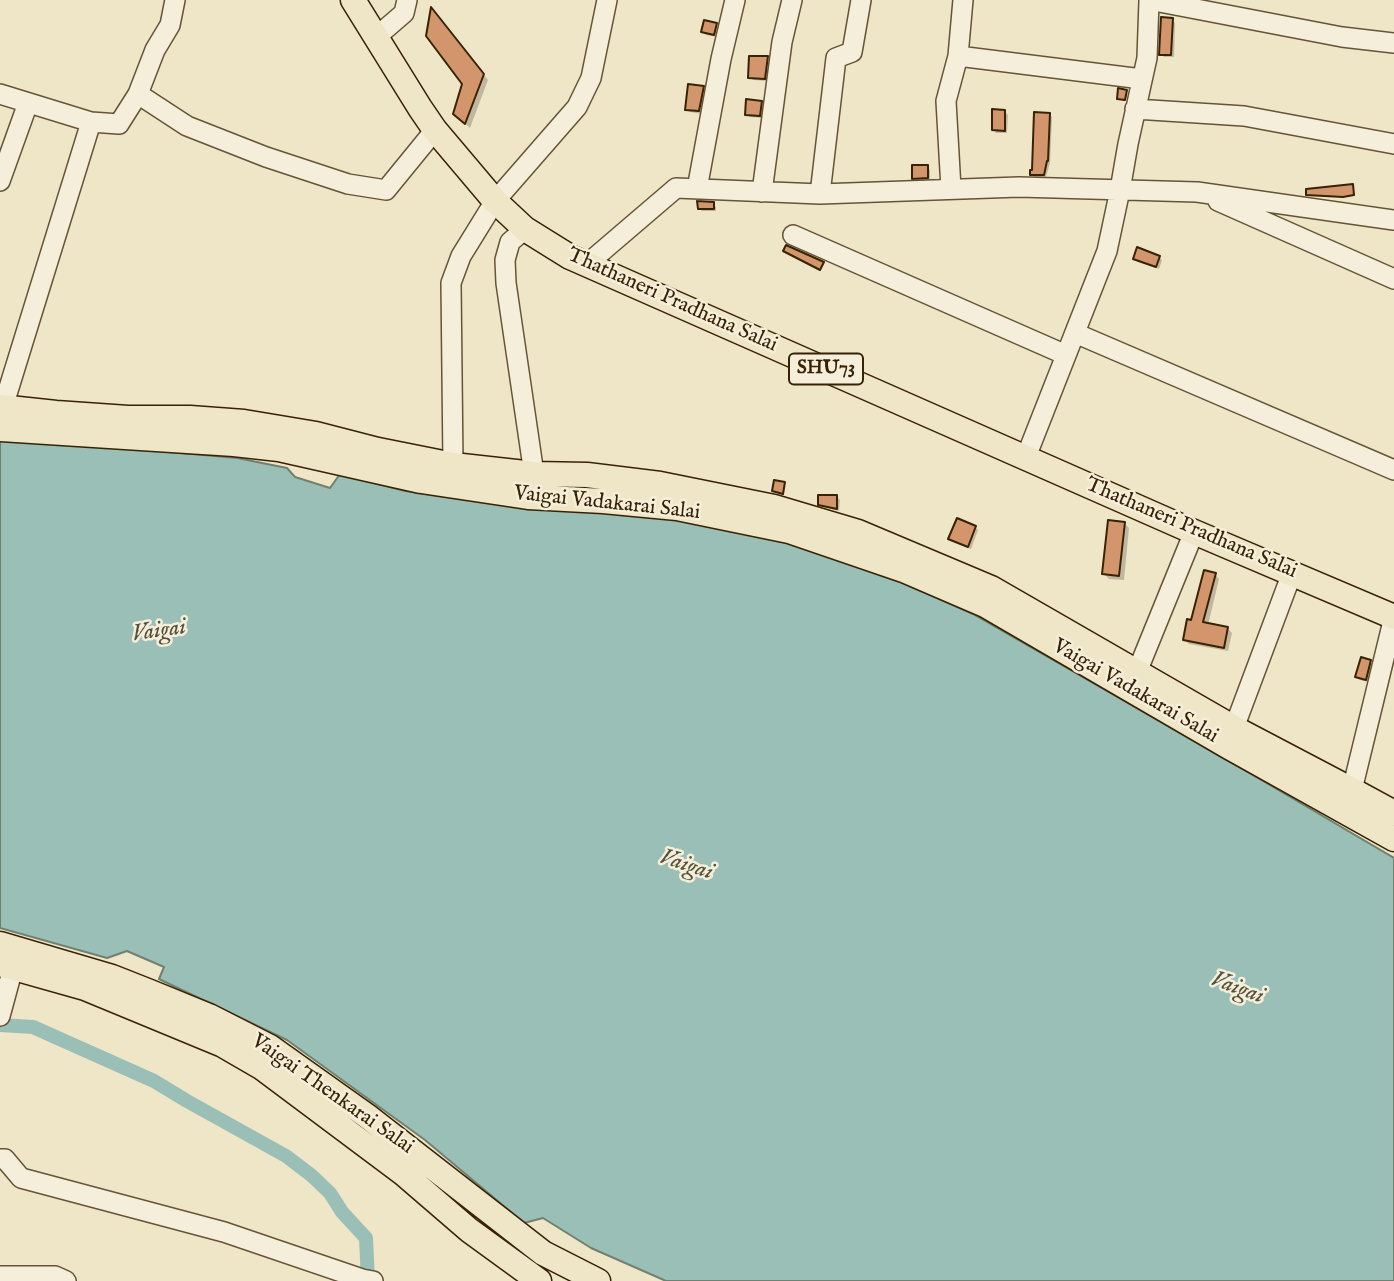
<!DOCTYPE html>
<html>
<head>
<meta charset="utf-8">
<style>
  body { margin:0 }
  canvas { display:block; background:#efe5c7 }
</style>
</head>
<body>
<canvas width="1394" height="1281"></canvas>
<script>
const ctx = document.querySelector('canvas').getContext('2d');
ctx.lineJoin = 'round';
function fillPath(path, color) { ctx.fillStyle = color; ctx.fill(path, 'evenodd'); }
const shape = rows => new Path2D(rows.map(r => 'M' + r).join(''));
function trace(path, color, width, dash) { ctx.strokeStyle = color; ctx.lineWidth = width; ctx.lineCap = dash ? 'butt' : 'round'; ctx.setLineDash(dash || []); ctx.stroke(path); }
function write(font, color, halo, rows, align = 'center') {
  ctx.font = font + ' "IM FELL English",serif'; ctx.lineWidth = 5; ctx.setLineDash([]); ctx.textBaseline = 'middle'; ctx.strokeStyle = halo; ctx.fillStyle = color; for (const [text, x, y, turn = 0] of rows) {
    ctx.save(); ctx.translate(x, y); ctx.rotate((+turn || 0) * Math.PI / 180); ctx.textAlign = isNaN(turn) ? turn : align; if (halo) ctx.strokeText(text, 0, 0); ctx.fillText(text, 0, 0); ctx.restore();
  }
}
const water = shape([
  [0,437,237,458,287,468,295,477,330,488,340,474,405,491,525,508,592,512,672,519,708,525,796,545,906,584,973,614,1241,768,1394,858,1394,1281,666,1281,591,1248,543,1218,524,1223,425,1140,287,1040,159,979,164,967,127,951,107,958,0,928,0,437]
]);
const shadow = shape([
  [436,14,488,80,470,128,460,119,464,84],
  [1172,20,1175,23,1174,57,1164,57,1161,54],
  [716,24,719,27,717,37,706,35,703,32],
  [767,58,770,61,767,81,753,80,750,77],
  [703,87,706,90,702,114,690,112,687,109],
  [761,102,764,105,762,118,750,117,747,114],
  [1005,112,1008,115,1007,133,996,133,993,130],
  [1049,114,1052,117,1050,163,1046,177,1034,177,1031,174],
  [927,167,930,170,930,180,917,181,914,178],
  [713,204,716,207,716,211,702,211,699,208],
  [1159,257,1162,260,1159,269,1138,262,1135,259],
  [837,497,840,500,839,511,823,507,820,504],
  [1124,523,1129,528,1124,580,1109,579,1104,574],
  [975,527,978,530,971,549,953,542,950,539],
  [1215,574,1219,579,1208,625,1227,628,1232,633,1228,651,1189,644,1185,640],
  [1370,662,1373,665,1369,682,1360,680,1357,677]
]);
const canal = shape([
  [0,1025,33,1027,154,1081,187,1101,286,1156,311,1175,330,1193,342,1212,366,1238,368,1281]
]);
const building = shape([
  [431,7,484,74,465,124,453,114,462,84,426,36,431,7],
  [1161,17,1173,18,1171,55,1159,55,1161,17],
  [704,20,717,23,714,35,701,32,704,20],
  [749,56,768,56,765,79,748,78,749,56],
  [688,84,704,86,699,111,685,110,688,84],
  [1118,88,1127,90,1125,100,1117,99,1118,88],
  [746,99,762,101,760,116,745,115,746,99],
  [992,109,1005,110,1005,131,992,130,992,109],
  [1034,112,1050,113,1048,161,1047,161,1044,175,1030,175,1030,170,1032,170,1034,112],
  [912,165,928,165,928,178,912,179,912,165],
  [1353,184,1354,195,1343,197,1306,195,1306,189,1353,184],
  [697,201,714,202,714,209,698,209,697,201],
  [786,245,824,262,820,270,783,251,786,245],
  [1137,247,1160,256,1156,267,1133,259,1137,247],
  [774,480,785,482,783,494,772,491,774,480],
  [818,495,837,495,837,509,818,505,818,495],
  [957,518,976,526,968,547,948,539,957,518],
  [1108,520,1125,522,1119,576,1102,574,1108,520],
  [1204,570,1216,573,1203,622,1228,627,1224,648,1183,640,1187,619,1191,620,1204,570],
  [1361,657,1371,660,1366,680,1355,677,1361,657]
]);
const minor = shape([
  [1149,0,1342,37,1394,43],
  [375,38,404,13,407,0],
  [958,56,963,0],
  [0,94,91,122,119,124,138,94,155,50,170,25,175,0],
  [138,94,187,126,266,157,348,184,386,190,435,130],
  [1135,109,1244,116,1394,144],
  [0,181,28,103],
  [697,189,721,59,735,0],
  [951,189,946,101,958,56,1142,79],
  [762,192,782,42,792,0],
  [820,194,1019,187,1197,192,1394,220],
  [1218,201,1394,279],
  [525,229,510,242,505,260,506,283,534,474],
  [793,235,1066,355],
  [586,265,676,188,820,194,836,58,852,52,861,0],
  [1075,333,1394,470],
  [3,407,91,122],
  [1026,457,1107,251,1120,190,1128,144,1147,58,1149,1],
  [453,465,451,283,461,256,495,201,577,107,591,78,607,0],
  [1137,672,1194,532],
  [1234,728,1292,573],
  [1352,790,1394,617],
  [0,1016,13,968],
  [0,1159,5,1159,21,1178,224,1232,362,1279,373,1281],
  [0,1276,55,1276,66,1281]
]);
const major = shape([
  [353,0,420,108,435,130,495,201,525,229,570,257,1194,532,1394,617],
  [0,407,56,413,128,418,190,418,244,422,316,434,378,450,453,465,534,474,587,475,660,484,774,507,858,532,991,588,1234,728,1352,790,1394,813],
  [0,429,234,444,279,449,421,481,528,497,603,501,677,508,789,531,906,571,985,605,1229,747,1394,839],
  [0,944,112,977,150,992,209,1016,270,1047,367,1116,543,1253,598,1281],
  [0,964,85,988,223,1045,261,1067,404,1174,469,1230,539,1281]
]);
const shields = [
  [826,369,74]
];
const shieldNames = [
  ["SHU73",826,369]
];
const streetNames = [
  ["Thathaneri Pradhana Salai",672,301,24],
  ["Vaigai Vadakarai Salai",607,504,6],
  ["Thathaneri Pradhana Salai",1191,529,23],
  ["Vaigai Vadakarai Salai",1135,692,30],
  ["Vaigai Thenkarai Salai",332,1095,35]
];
const waterNames = [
  ["Vaigai",159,632,-8],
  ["Vaigai",686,866,18],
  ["Vaigai",1237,989,20]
];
fillPath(water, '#9abfb7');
trace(water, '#72816f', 2);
fillPath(shadow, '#0003');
trace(canal, '#9abfb7', 14);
fillPath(building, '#d3966c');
trace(building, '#372304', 2);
trace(minor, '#655435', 22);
trace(major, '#372304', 27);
trace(minor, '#f5eedb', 19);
trace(major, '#efe5c7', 24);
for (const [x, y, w] of shields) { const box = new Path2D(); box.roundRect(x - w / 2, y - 15.5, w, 31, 5); ctx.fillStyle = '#f5eedb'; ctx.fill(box); trace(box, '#372304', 2); }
write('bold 19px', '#372304', null, shieldNames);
write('21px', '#372304', '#f5eedb', streetNames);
write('italic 23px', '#55523a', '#f5eedb', waterNames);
</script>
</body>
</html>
